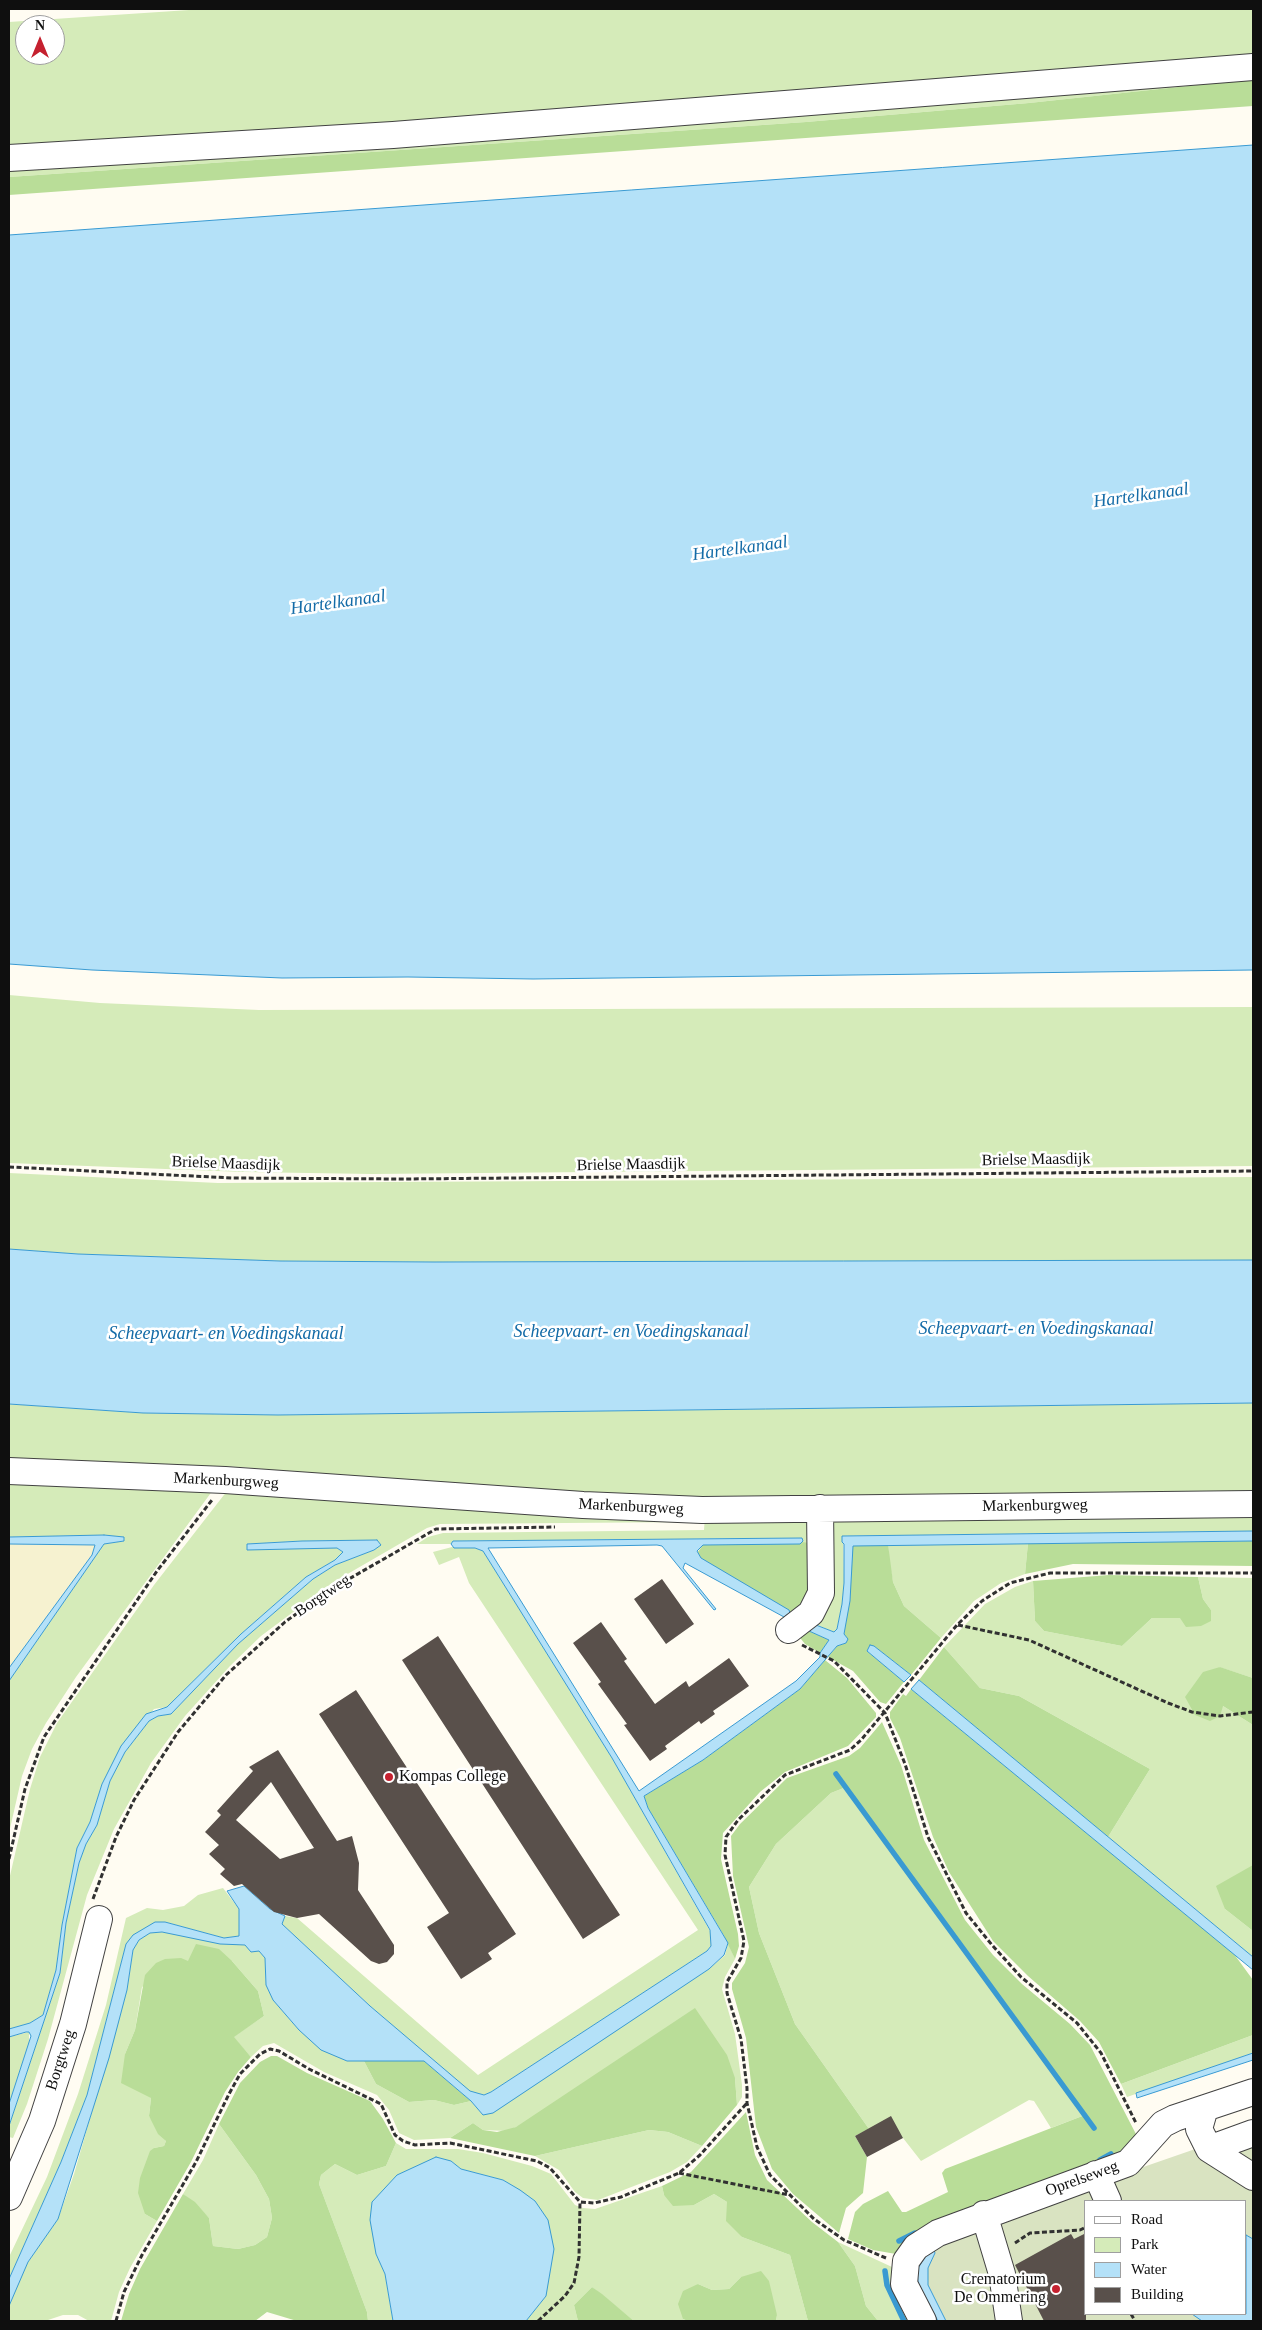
<!DOCTYPE html>
<html>
<head>
<meta charset="utf-8">
<style>
  body { margin:0 }
  #map { position:relative; width:1262px; height:2330px; overflow:hidden; background:#fffcf2; font-family:"Times New Roman",serif }
  canvas { display:block }
  .frame { position:absolute; inset:0; border:10px solid #0f0f0f; pointer-events:none }
  .legend { position:absolute; left:1084px; top:2200px; width:162px; height:115px; box-sizing:border-box; background:#fff; border:1px solid #9f9f9f; margin:0; padding:6px 9px; list-style:none; font-size:15px; color:#0f0f0f }
  .legend li { display:flex; align-items:center; gap:10px; height:25px }
  .legend b { width:25px; border:1px solid #9f9f9f }
  .north { position:absolute; left:15px; top:15px; width:50px; height:50px; box-sizing:border-box; background:#fff; border:1px solid #9f9f9f; border-radius:50%; rotate:0deg; font-size:14px; font-weight:700; line-height:20px; text-align:center; color:#0f0f0f }
  .north::after { content:''; display:block; margin:auto; width:18px; height:22px; background:#c5212f; clip-path:polygon(50% 0,100% 100%,50% 72%,0 100%) }
</style>
</head>
<body>
<div id="map">
<canvas width="1262" height="2330"></canvas>
<div class="frame"></div>
<ul class="legend">
<li><b style="height:6px;background:#fff"></b>Road</li>
<li><b style="height:14px;background:#d5ebb9"></b>Park</li>
<li><b style="height:14px;background:#b4e1f8"></b>Water</li>
<li><b style="height:14px;background:#59504b"></b>Building</li>
</ul>
<div class="north">N</div>
</div>
<script>
const ctx = document.querySelector('canvas').getContext('2d');
ctx.lineJoin = 'round';
function fillPath(path, color) { ctx.fillStyle = color; ctx.fill(path, 'evenodd'); }
const shape = rows => new Path2D(rows.map(r => 'M' + r).join(''));
function trace(path, color, width, dash) { ctx.strokeStyle = color; ctx.lineWidth = width; ctx.lineCap = dash ? 'butt' : 'round'; ctx.setLineDash(dash || []); ctx.stroke(path); }
function write(font, color, halo, rows, align = 'center') {
  ctx.font = font + ' "Times New Roman",serif'; ctx.lineWidth = 5; ctx.setLineDash([]); ctx.textBaseline = 'middle'; ctx.strokeStyle = halo; ctx.fillStyle = color; for (const [text, x, y, turn = 0] of rows) {
    ctx.save(); ctx.translate(x, y); ctx.rotate((+turn || 0) * Math.PI / 180); ctx.textAlign = isNaN(turn) ? turn : align; if (halo) ctx.strokeText(text, 0, 0); ctx.fillText(text, 0, 0); ctx.restore();
  }
}
const farmland = shape([
  [9,1544,95,1545,92,1555,9,1668]
]);
const green = shape([
  [204,9,1253,9,1253,79,1029,103,806,122,9,177,9,22],
  [25,25,55,25,55,55,25,55],
  [9,995,100,1003,259,1010,1253,1007,1253,1166,372,1174,244,1172,9,1163],
  [9,1173,218,1183,1253,1177,1253,1260,434,1262,280,1261,78,1254,9,1249],
  [1253,1403,1253,1497,620,1502,241,1467,9,1460,9,1404,143,1413,278,1415],
  [9,1476,213,1490,76,1677,46,1723,32,1749,22,1776,9,1833,9,1681,104,1544,124,1541,123,1537,104,1535,9,1537],
  [227,1491,691,1522,440,1524,427,1528,332,1583,261,1636,230,1666,185,1716,151,1763,114,1829,87,1895,48,2039,27,2104,13,2138,9,2137,9,2126,60,1973,66,1923,79,1863,86,1844,97,1825,110,1781,125,1752,149,1721,158,1716,171,1714,238,1644,313,1579,335,1565,374,1550,377,1540,302,1541,247,1544,337,1548,343,1552,335,1560,306,1577,241,1634,167,1707,154,1709,110,1769,102,1784,90,1822,77,1848,62,1925,56,1970,43,2015,30,2023,9,2029,9,1880,30,1789,40,1757,57,1723,154,1585],
  [1253,1511,1253,1531,843,1536,844,1583,842,1604,837,1629,834,1632,817,1625,829,1519],
  [808,1515,816,1543,802,1542,803,1540,798,1538,453,1541,451,1544,417,1544,428,1537,443,1533,704,1530,705,1516],
  [1028,1543,1025,1574,1001,1583,974,1601,941,1638,904,1606,893,1582,889,1560,888,1544],
  [452,1547,475,1548,483,1551,612,1758,710,1931,711,1946,707,1951,491,2092,484,2095,470,2092,370,2006,282,1924,285,1916,297,1918,478,2075,698,1930,469,1583,459,1557,439,1565,433,1552],
  [1198,1577,1253,1578,1253,1678,1219,1667,1223,1706,1253,1725,1253,1865,1225,1909,1253,1931,1253,1957,1108,1837,1150,1769,1019,1696,980,1688,944,1647,985,1604,1015,1587,1033,1581,1035,1621,1044,1631,1122,1646,1152,1618,1180,1618,1211,1610,1203,1599],
  [846,1787,1085,2115,1051,2128,1034,2101,1029,2100,921,2161,903,2138,869,2129,795,2024,759,1933,749,1887,776,1844,831,1793],
  [223,1888,239,1909,239,1936,224,1938,165,1922,126,1944,87,2095,61,2162,9,2279,9,2257,47,2177,78,2094,106,2005,126,1918,147,1908,163,1910,184,1906,198,1895],
  [162,1932,245,1945,259,1951,265,1958,266,1985,273,2000,299,2030,347,2061,364,2061,376,2084,409,2102,434,2100,454,2105,471,2101,483,2115,709,1969,725,1955,728,1943,735,1959,725,1977,722,1989,735,2034,742,2085,742,2097,737,2105,735,2078,516,2127,507,2131,483,2130,473,2123,450,2138,414,2140,399,2133,389,2110,377,2095,324,2072,274,2043,263,2046,251,2057,233,2037,264,2016,258,1991,232,1961,188,1961,142,1987,135,2030,125,2054,151,2098,149,2116,166,2141,164,2146,154,2148,145,2214,157,2221,130,2268,119,2292,111,2321,89,2321,78,2315,63,2315,45,2321,9,2321,9,2306,18,2282,28,2262,58,2219,74,2174,127,1990,133,1950,139,1940,150,1933],
  [29,2032,29,2043,9,2104,9,2037],
  [1253,2035,1253,2053,1127,2097,1121,2084],
  [219,2124,256,2175,269,2199,272,2218,267,2237,255,2245,238,2249,213,2246,209,2218,183,2194,203,2160],
  [649,2130,668,2132,702,2146,687,2162,670,2172,598,2200,583,2198,575,2192,559,2170,535,2156],
  [396,2143,406,2149,458,2149,483,2153,532,2166,551,2174,575,2205,583,2208,595,2209,662,2186,664,2195,694,2205,714,2194,727,2202,742,2237,790,2255,808,2321,776,2321,777,2315,741,2277,729,2289,712,2290,698,2284,683,2319,688,2321,634,2321,592,2287,574,2305,578,2321,526,2321,546,2296,535,2201,503,2180,461,2169,451,2161,376,2254,385,2274,393,2321,368,2321,367,2312,319,2184,321,2175,335,2164,357,2175,386,2166],
  [838,2242,892,2267,919,2321,878,2321,866,2306,855,2266]
]);
const forest = shape([
  [1253,79,1253,106,9,195,9,177,806,122,1029,103],
  [1253,1541,1253,1566,1073,1564,1025,1574,1028,1543],
  [802,1542,816,1543,817,1573,797,1618,788,1610,700,1558,697,1553,703,1545],
  [863,1544,888,1544,893,1582,904,1606,941,1638,911,1675,874,1646,870,1646,867,1651,904,1682,886,1704,880,1702,853,1671,828,1657,837,1646,846,1643,844,1634,851,1549,853,1545],
  [1109,1575,1198,1577,1203,1599,1211,1610,1211,1621,1201,1626,1186,1627,1180,1618,1152,1618,1122,1646,1044,1631,1035,1621,1033,1581],
  [801,1631,809,1631,829,1640,820,1653,805,1644,801,1639],
  [944,1647,980,1688,1019,1696,1150,1769,1108,1837,919,1680],
  [825,1660,847,1678,876,1713,876,1717,848,1746,785,1772,760,1792,723,1833,721,1859,738,1934,739,1946,735,1959,723,1934,648,1808,644,1796,703,1760,800,1689],
  [1220,1667,1253,1678,1253,1725,1223,1706,1220,1716,1210,1721,1195,1715,1185,1697,1203,1672],
  [911,1689,1234,1954,1253,1980,1253,2035,1121,2084,1099,2042,1080,2021,1028,1976,993,1941,949,1872,933,1837,900,1738,890,1718,890,1712,903,1694,906,1696],
  [882,1722,901,1765,924,1840,965,1920,993,1955,1022,1984,1070,2024,1090,2045,1138,2138,1137,2145,896,2254,873,2250,848,2239,855,2212,863,2204,888,2191,902,2212,906,2212,948,2192,942,2173,945,2169,1085,2115,846,1787,831,1793,776,1844,749,1887,759,1933,795,2024,869,2129,855,2136,867,2157,863,2193,846,2208,839,2233,793,2194,772,2169,756,2127,746,2038,732,1989,732,1983,745,1963,749,1947,733,1876,731,1836,740,1824,787,1778,849,1756,860,1748],
  [1253,1865,1253,1931,1225,1909,1216,1886],
  [196,1944,219,1949,232,1961,258,1991,264,2016,234,2037,251,2057,238,2072,225,2092,191,2162,157,2221,145,2214,138,2193,140,2178,150,2151,154,2148,164,2146,166,2141,158,2134,149,2116,151,2098,121,2083,125,2054,135,2030,145,1975,156,1963,165,1959,181,1958,188,1961],
  [695,2008,727,2055,735,2078,737,2105,702,2146,668,2132,649,2130,535,2156,450,2138,473,2123,483,2130,497,2132,516,2127],
  [271,2056,277,2056,307,2073,370,2101,383,2119,396,2143,386,2166,357,2175,335,2164,321,2175,319,2184,367,2312,368,2321,297,2321,267,2312,255,2321,121,2321,129,2294,140,2269,183,2194,195,2202,209,2218,213,2246,238,2249,255,2245,267,2237,272,2218,269,2199,256,2175,219,2124,240,2083,260,2062],
  [364,2061,424,2061,471,2101,454,2105,434,2100,409,2102,376,2084],
  [746,2112,755,2155,767,2180,812,2222,838,2242,855,2266,866,2306,878,2321,808,2321,790,2255,742,2237,726,2221,727,2202,714,2194,694,2205,673,2206,664,2195,662,2186,691,2172],
  [761,2271,769,2281,777,2315,776,2321,688,2321,683,2319,678,2304,683,2291,698,2284,712,2290,729,2289,741,2277],
  [592,2287,602,2294,634,2321,578,2321,574,2305]
]);
const cemetery = shape([
  [1253,2129,1253,2321,946,2321,928,2285,928,2268,935,2253,934,2250,976,2225],
  [1086,2201,1246,2201,1246,2314,1086,2314]
]);
const water = shape([
  [1253,145,1253,970,533,979,408,977,282,978,92,970,9,964,9,235,1253,145],
  [9,1249,78,1254,280,1261,434,1262,1253,1260,1253,1403,278,1415,143,1413,9,1404,9,1249],
  [1253,1531,1253,1541,853,1546,850,1601,844,1634,848,1639,846,1643,837,1646,800,1689,703,1760,644,1796,648,1808,728,1943,724,1955,709,1969,493,2113,483,2115,471,2101,424,2061,347,2061,321,2050,299,2030,273,2000,266,1985,265,1958,259,1951,251,1952,245,1945,220,1944,162,1932,150,1933,139,1940,133,1950,127,1990,109,2058,58,2219,28,2262,9,2306,9,2279,61,2162,87,2095,126,1944,133,1935,155,1922,165,1922,224,1938,239,1936,239,1909,227,1891,244,1886,270,1909,285,1916,282,1924,370,2006,470,2091,484,2095,491,2092,707,1951,711,1946,710,1930,612,1758,483,1551,475,1548,454,1548,451,1544,453,1541,802,1538,803,1541,800,1544,703,1545,697,1551,701,1558,789,1610,790,1613,784,1617,685,1563,683,1568,716,1609,714,1610,662,1546,657,1545,488,1548,639,1791,796,1681,820,1657,820,1653,829,1640,809,1631,816,1625,834,1632,837,1629,842,1604,844,1583,844,1544,842,1542,842,1536,1253,1531],
  [104,1535,124,1537,124,1541,104,1544,9,1681,9,1668,92,1555,95,1545,9,1544,9,1537,104,1535],
  [377,1540,381,1545,374,1550,335,1565,313,1579,238,1644,171,1714,158,1716,149,1721,125,1752,110,1781,97,1825,86,1844,79,1863,66,1923,60,1973,9,2126,9,2104,31,2036,29,2032,26,2032,9,2037,9,2029,30,2023,43,2015,56,1970,62,1925,77,1848,90,1822,102,1784,121,1746,146,1714,167,1707,241,1634,306,1577,335,1560,343,1552,337,1548,247,1550,247,1544,302,1541,377,1540],
  [870,1645,874,1646,911,1675,904,1682,867,1651,870,1645],
  [919,1680,1253,1957,1253,1970,911,1689,919,1680],
  [1253,2053,1253,2060,1137,2098,1136,2093,1253,2053],
  [436,2157,451,2161,461,2169,503,2180,520,2190,535,2201,548,2220,554,2249,546,2296,526,2321,393,2321,385,2274,376,2254,370,2220,372,2202,397,2175,436,2157],
  [1246,2235,1253,2239,1253,2321,1202,2321,1192,2314,1246,2314,1246,2235],
  [929,2250,934,2250,935,2253,928,2268,928,2285,946,2321,938,2321,918,2283,917,2270,929,2250]
]);
const stream = shape([
  [836,1774,1094,2128],
  [1100,2160,1111,2154],
  [899,2241,915,2233],
  [885,2271,887,2285,904,2321]
]);
const building = shape([
  [662,1579,694,1624,666,1644,634,1599],
  [601,1622,627,1659,624,1661,655,1704,686,1681,689,1687,729,1658,749,1686,713,1711,715,1714,701,1724,699,1721,665,1746,667,1749,650,1761,624,1725,627,1724,598,1684,601,1682,573,1643],
  [438,1636,620,1915,583,1939,402,1660],
  [356,1690,516,1934,488,1953,492,1959,461,1979,427,1927,449,1913,319,1714],
  [278,1750,337,1841,352,1836,359,1863,358,1890,394,1945,394,1954,387,1962,379,1964,371,1961,319,1914,297,1918,274,1912,242,1884,234,1886,220,1874,225,1869,209,1854,219,1845,205,1832,221,1815,217,1811,253,1771,249,1767],
  [271,1782,314,1848,280,1859,236,1820],
  [891,2116,903,2138,867,2157,855,2136],
  [1086,2233,1086,2321,1044,2321,1015,2265,1071,2234,1074,2239]
]);
const path = shape([
  [9,1167,232,1178,404,1179,1253,1171],
  [958,1625,1029,1640,1168,1703,1192,1712,1220,1716,1253,1712],
  [802,1645,834,1661,885,1713,905,1764,928,1837,966,1913,992,1945,1021,1977,1077,2023,1101,2053,1136,2123],
  [9,1859,25,1789,44,1737,157,1571,212,1500],
  [93,1899,116,1837,134,1800,178,1732,226,1675,285,1622,328,1591,436,1529,555,1527],
  [679,2173,789,2195],
  [1015,2243,1030,2233,1080,2230,1086,2227],
  [886,2258,844,2240,814,2219,770,2175,757,2147,747,2103,747,2088,741,2039,727,1993,727,1982,741,1958,744,1941,725,1855,726,1837,738,1820,785,1775,850,1750,861,1740,957,1625,982,1601,1010,1583,1050,1573,1253,1573],
  [1131,2314,1135,2321],
  [116,2321,124,2292,142,2255,196,2162,229,2094,240,2074,260,2054,270,2049,279,2051,309,2069,381,2104,395,2135,403,2141,415,2145,450,2143,537,2161,550,2168,580,2202,594,2203,621,2197,679,2173,700,2155,747,2103],
  [538,2321,565,2296,574,2283,579,2257,580,2202]
]);
const minor = shape([
  [9,158,393,135,1253,67],
  [9,1471,225,1480,583,1505,702,1510,1253,1504],
  [789,1630,811,1613,821,1593,820,1508],
  [1205,2108,1199,2129,1209,2149,1253,2177],
  [1209,2149,1253,2133],
  [1096,2174,1108,2201],
  [9,2197,42,2121,73,2024,99,1919],
  [984,2214,1002,2274,1009,2321],
  [923,2321,904,2284,906,2261,916,2247,938,2233,1128,2163,1163,2124,1175,2118,1253,2092]
]);
const markers = [
  [389,1777,5,"#c5212f"],
  [1056,2289,5,"#c5212f"]
];
const streetNames = [
  ["Brielse Maasdijk",1036,1160,-1],
  ["Brielse Maasdijk",226,1164,2],
  ["Brielse Maasdijk",631,1165,-1],
  ["Markenburgweg",226,1481,3],
  ["Markenburgweg",1035,1506,-1],
  ["Markenburgweg",631,1507,3],
  ["Borgtweg",323,1596,-34],
  ["Borgtweg",61,2060,-72],
  ["Oprelseweg",1082,2179,-20]
];
const poiNames = [
  ["Kompas College",399,1777],
  ["Crematorium",1046,2280,"right"],
  ["De Ommering",1046,2298,"right"]
];
const waterNames = [
  ["Hartelkanaal",1141,496,-8],
  ["Hartelkanaal",740,549,-8],
  ["Hartelkanaal",338,603,-8],
  ["Scheepvaart- en Voedingskanaal",1036,1329],
  ["Scheepvaart- en Voedingskanaal",631,1332],
  ["Scheepvaart- en Voedingskanaal",226,1334]
];
fillPath(farmland, '#f6f2d0');
fillPath(green, '#d5ebb9');
fillPath(forest, '#b9dd98');
fillPath(cemetery, '#d9e3c1');
fillPath(water, '#b4e1f8');
trace(water, '#399ad2', 1);
trace(stream, '#399ad2', 5.5);
fillPath(building, '#59504b');
trace(minor, '#424242', 28);
trace(path, '#313131', 3, [5, 2.5]);
trace(minor, '#fff', 26);
for (const [x, y, r, color] of markers) { const dot = new Path2D(); dot.arc(x, y, r, 0, 2 * Math.PI); ctx.fillStyle = color; ctx.fill(dot); trace(dot, '#fff', 2); }
write('16px', '#0f0f0f', '#fff', streetNames);
write('16px', '#0f0f0f', '#fff', poiNames, 'left');
write('italic 18px', '#136ba7', '#fff', waterNames);
</script>
</body>
</html>
